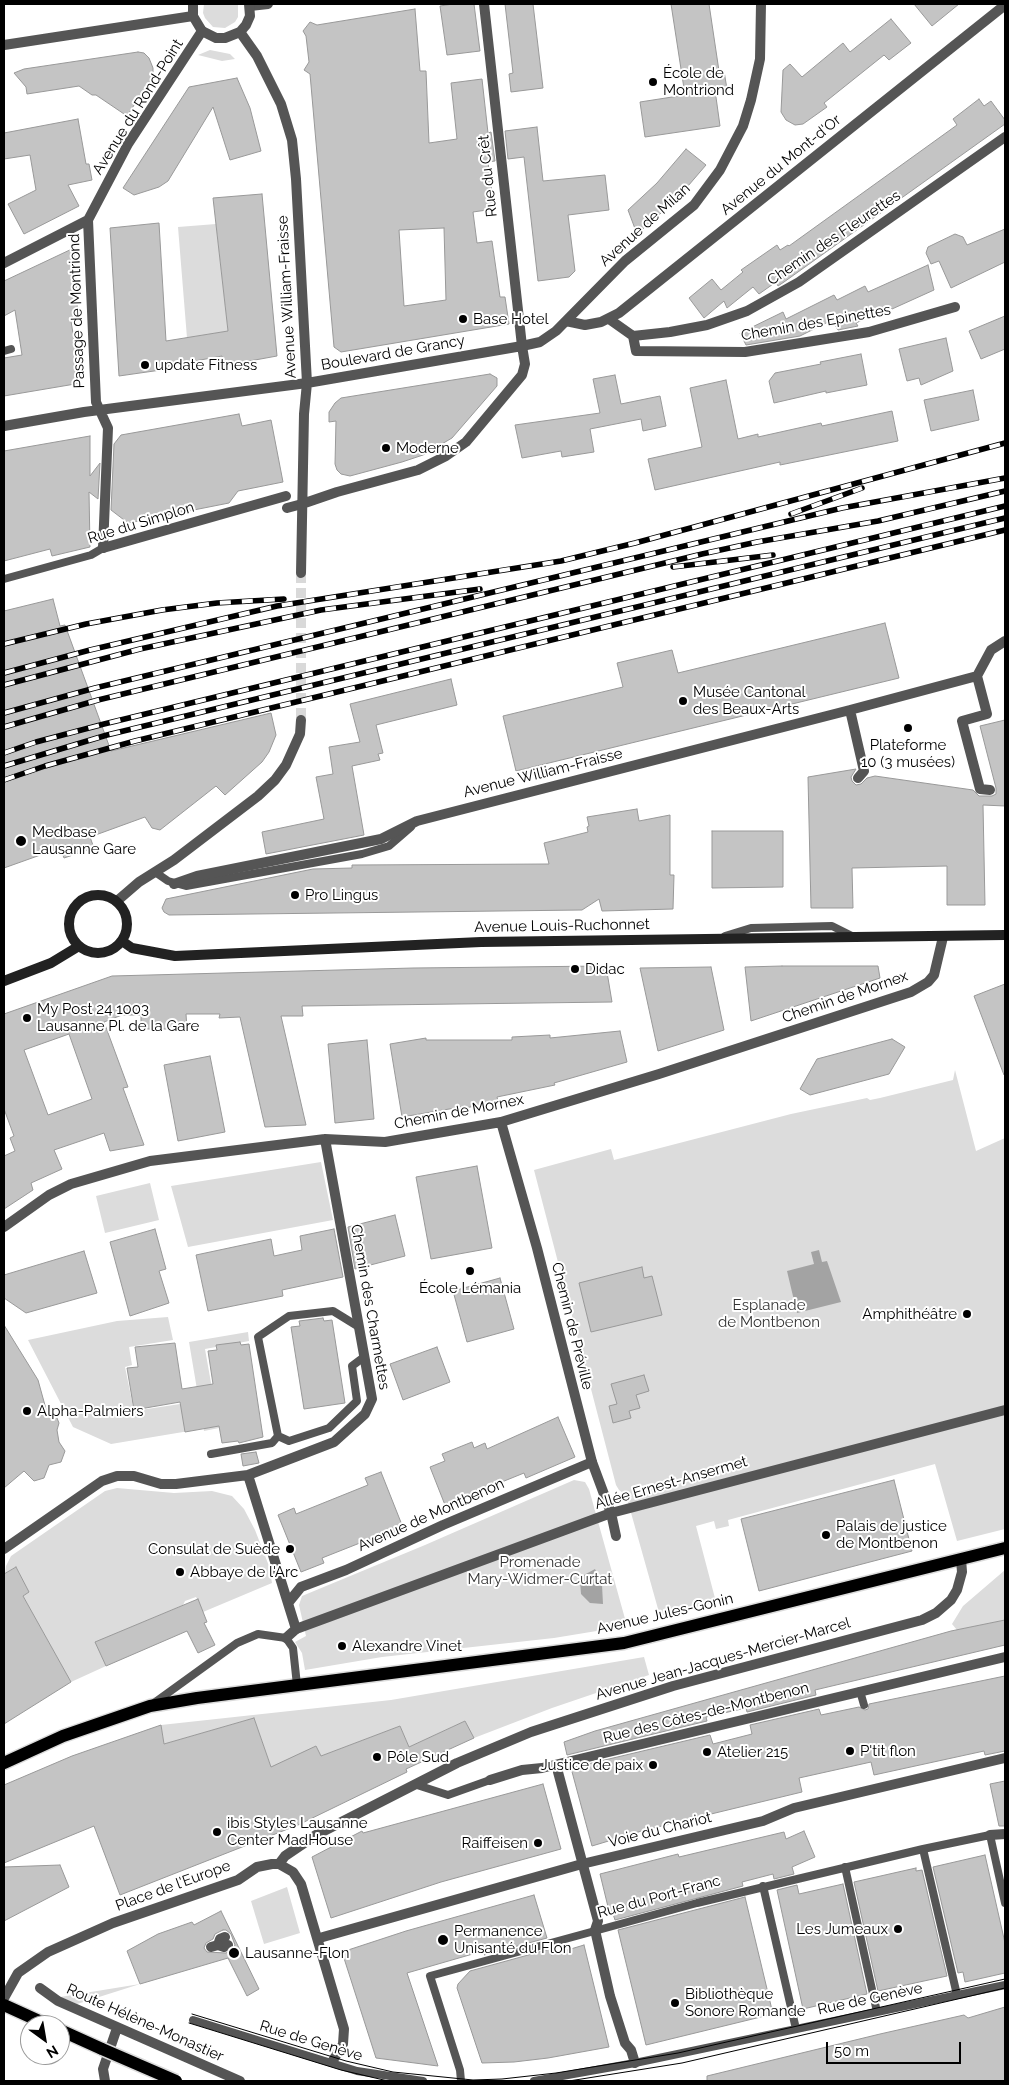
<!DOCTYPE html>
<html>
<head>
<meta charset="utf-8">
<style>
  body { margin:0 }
  #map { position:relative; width:1009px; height:2085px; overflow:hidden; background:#fff; font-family:Raleway,sans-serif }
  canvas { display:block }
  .frame { position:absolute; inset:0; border:5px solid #000; pointer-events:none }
  .north { position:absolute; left:20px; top:2015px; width:50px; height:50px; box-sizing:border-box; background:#fff; border:1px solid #999; border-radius:50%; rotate:148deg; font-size:14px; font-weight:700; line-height:20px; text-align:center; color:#000 }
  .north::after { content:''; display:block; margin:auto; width:18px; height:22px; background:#000; clip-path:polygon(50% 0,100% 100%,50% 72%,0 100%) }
  .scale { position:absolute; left:826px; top:2042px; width:135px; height:22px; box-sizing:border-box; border:2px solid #000; border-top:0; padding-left:6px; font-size:15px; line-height:18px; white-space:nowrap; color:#000; -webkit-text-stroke:4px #fff; paint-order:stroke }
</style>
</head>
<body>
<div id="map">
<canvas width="1009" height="2085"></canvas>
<div class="frame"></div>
<div class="north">N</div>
<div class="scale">50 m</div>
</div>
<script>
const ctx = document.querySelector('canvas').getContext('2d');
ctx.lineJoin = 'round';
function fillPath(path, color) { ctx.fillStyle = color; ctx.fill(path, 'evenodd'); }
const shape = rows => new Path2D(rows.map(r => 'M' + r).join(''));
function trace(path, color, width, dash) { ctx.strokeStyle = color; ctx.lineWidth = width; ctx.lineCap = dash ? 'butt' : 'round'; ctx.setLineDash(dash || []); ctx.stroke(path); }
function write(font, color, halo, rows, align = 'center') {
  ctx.font = font + ' Raleway,sans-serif'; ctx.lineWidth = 4; ctx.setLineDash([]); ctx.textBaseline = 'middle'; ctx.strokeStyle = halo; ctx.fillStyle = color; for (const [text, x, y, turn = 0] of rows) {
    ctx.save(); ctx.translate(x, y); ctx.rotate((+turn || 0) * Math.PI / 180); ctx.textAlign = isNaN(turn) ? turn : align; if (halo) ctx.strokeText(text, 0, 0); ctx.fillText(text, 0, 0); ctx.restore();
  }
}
const green = shape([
  [204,4,238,4,238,17,235,22,225,28,213,27,205,18,203,13],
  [210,50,230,54,235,59,222,61,198,55],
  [216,224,228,331,187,338,178,227],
  [955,1070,976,1151,1005,1138,1005,1529,957,1541,935,1464,728,1520,729,1526,716,1529,714,1521,696,1526,716,1602,660,1616,626,1495,619,1490,616,1485,534,1170,611,1149,614,1160,791,1114,867,1098,870,1100,880,1098,953,1080],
  [321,1162,333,1220,188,1247,171,1186],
  [150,1183,159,1220,105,1233,96,1196],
  [168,1317,173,1340,129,1347,132,1365,125,1367,134,1411,180,1404,181,1408,192,1407,195,1430,111,1444,73,1427,28,1340,117,1321],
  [248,1332,249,1341,205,1349,219,1428,204,1431,189,1342],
  [574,1480,585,1482,589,1489,627,1626,554,1638,382,1657,305,1670,302,1653,295,1642,306,1636,299,1605,302,1596,425,1545],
  [117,1488,174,1493,212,1491,232,1496,244,1509,255,1530,269,1566,272,1583,203,1612,196,1597,185,1601,183,1605,96,1642,106,1666,71,1682,23,1596,29,1592,16,1567,5,1573,6,1566,11,1556,105,1491],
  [1005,1570,1005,1620,957,1630,952,1624,963,1606],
  [644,1657,649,1675,552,1708,474,1738,465,1721,409,1747,400,1726,321,1756,316,1746,275,1778,254,1718,164,1744,161,1725,391,1700],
  [287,1887,300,1933,264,1944,251,1901],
  [140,1984,77,2004,60,1997]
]);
const water = shape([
  [819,1250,822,1262,827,1261,841,1302,797,1313,787,1271,814,1264,811,1252],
  [595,1569,602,1585,603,1604,590,1603,581,1594,580,1581,584,1575]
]);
const building = shape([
  [453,4,474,4,480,51,447,55,440,6,453,4],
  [505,4,533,4,543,88,511,92,509,74,513,73,505,4],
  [671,4,709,4,719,71,724,71,727,89,715,90,720,126,645,137,640,102,685,95,671,4],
  [914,4,959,4,932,26,914,4],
  [415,9,420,71,426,71,429,143,457,139,451,83,482,79,488,133,491,132,495,161,488,162,494,209,473,212,477,243,492,241,500,297,505,297,509,324,341,352,334,347,310,74,304,70,309,62,306,36,303,31,310,22,317,25,415,9],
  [444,228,446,300,404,306,399,230,444,228],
  [891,19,911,43,889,60,884,55,824,103,827,107,803,124,795,125,786,120,781,112,783,70,790,64,802,77,843,43,850,52,891,19],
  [138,52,144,53,149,58,153,68,153,76,127,116,96,95,92,95,79,86,27,94,26,87,14,73,24,69,138,52],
  [237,78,250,108,261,151,230,160,213,107,168,181,159,187,134,195,123,188,189,87,237,78],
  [979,99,984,106,991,101,1005,120,1005,124,784,282,778,286,776,282,759,294,753,287,727,308,724,301,704,318,689,298,712,279,721,290,743,272,741,270,777,245,780,250,788,245,789,246,957,125,953,119,979,99],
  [78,119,86,164,89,164,92,180,68,185,79,206,24,234,8,204,36,190,30,155,4,159,4,133,78,119],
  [537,127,543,181,605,175,609,210,568,215,575,271,569,277,538,281,524,157,508,159,505,131,537,127],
  [686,149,706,165,676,200,637,234,628,210,657,183,686,149],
  [262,194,277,356,222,366,222,356,168,366,168,369,119,376,110,228,159,223,166,341,228,331,213,198,262,194],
  [1005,229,1005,262,951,288,939,261,931,264,926,253,928,247,955,234,963,237,967,245,1005,229],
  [74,248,78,320,71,321,81,383,4,396,4,358,22,355,15,310,4,316,4,281,74,248],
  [928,265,934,290,892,309,890,307,856,323,858,326,838,330,832,320,800,336,746,345,740,333,783,312,786,319,834,295,837,300,865,286,868,292,928,265],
  [1005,316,1005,349,981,359,969,331,1005,316],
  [946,338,953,371,921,385,919,378,907,381,899,349,946,338],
  [861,354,867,385,826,393,826,391,774,403,769,381,775,373,821,364,820,362,861,354],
  [490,374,497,378,497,386,452,438,423,455,402,462,350,476,341,474,337,470,335,464,336,421,329,422,329,412,335,403,341,398,490,374],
  [615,375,621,404,660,396,666,426,643,431,641,419,590,429,594,452,562,457,561,451,522,458,515,425,600,413,593,379,615,375],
  [726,380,738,439,758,434,758,437,821,423,822,426,892,411,898,441,780,465,780,462,655,490,648,459,702,447,690,388,726,380],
  [973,390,979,420,931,431,924,400,973,390],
  [239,414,242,426,271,420,283,482,238,491,229,503,128,523,111,510,114,444,121,435,239,414],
  [90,436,90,476,100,463,98,499,89,492,90,547,52,556,50,549,4,561,4,451,90,436],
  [53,599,60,626,65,625,111,751,271,713,276,735,269,752,262,762,225,795,216,786,160,830,152,828,145,817,90,837,94,848,64,858,60,848,4,868,4,611,53,599],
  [885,623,899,678,516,771,503,716,623,687,617,663,672,650,678,673,885,623],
  [451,679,457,705,376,725,383,753,378,754,380,760,352,766,364,835,266,854,262,832,324,819,316,777,333,774,329,747,360,742,350,704,451,679],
  [1005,720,1005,806,983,805,985,905,947,905,947,866,899,867,852,868,853,908,811,908,808,777,856,769,851,777,852,781,856,785,861,784,867,778,875,776,973,790,979,796,992,796,996,794,996,788,980,726,1005,720],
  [637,809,639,821,670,815,670,875,674,875,673,909,602,911,599,899,582,910,169,915,164,912,162,908,166,899,313,869,352,868,352,865,549,864,544,843,588,832,587,827,589,826,587,817,637,809],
  [712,831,783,831,783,887,712,888,712,831],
  [606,966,612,1002,302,1006,303,1016,281,1016,306,1125,265,1127,240,1017,219,1018,220,1014,186,1014,187,1029,141,1029,141,1015,122,1015,104,1022,128,1087,123,1088,144,1145,110,1151,104,1133,54,1150,62,1169,31,1183,33,1190,4,1209,4,1156,15,1151,10,1138,14,1136,4,1109,4,1014,112,976,413,968,606,966],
  [69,1034,92,1099,48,1115,24,1050,69,1034],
  [782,966,878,966,880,978,751,1021,745,967,782,966],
  [711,967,724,1030,658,1051,640,968,711,967],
  [1005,984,1005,1075,1004,1075,974,996,1005,984],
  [620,1031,627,1062,554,1083,555,1085,497,1097,498,1101,461,1109,461,1107,402,1117,390,1044,426,1038,426,1040,512,1040,512,1037,550,1035,550,1038,620,1031],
  [892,1039,905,1047,889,1074,810,1095,800,1089,817,1059,892,1039],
  [367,1040,374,1119,335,1123,328,1044,367,1040],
  [210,1056,225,1132,178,1141,164,1065,210,1056],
  [477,1166,492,1248,431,1259,416,1177,477,1166],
  [395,1215,405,1256,355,1269,348,1227,395,1215],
  [155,1229,166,1269,159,1271,169,1303,130,1316,110,1242,155,1229],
  [334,1229,343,1277,282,1290,283,1296,208,1311,196,1255,271,1239,274,1256,302,1250,300,1236,334,1229],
  [84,1251,97,1293,26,1313,4,1298,4,1275,84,1251],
  [642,1267,644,1278,652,1276,662,1315,591,1332,579,1283,642,1267],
  [500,1278,514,1329,467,1342,453,1291,500,1278],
  [323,1318,324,1321,332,1320,345,1403,304,1409,291,1327,300,1326,299,1321,323,1318],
  [4,1325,38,1380,46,1409,55,1413,59,1423,57,1430,59,1442,65,1451,61,1462,49,1465,44,1478,34,1481,24,1471,4,1488,4,1325],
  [240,1342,241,1345,249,1344,263,1437,239,1443,238,1441,222,1443,219,1426,185,1432,180,1402,134,1410,127,1368,138,1367,135,1347,175,1343,182,1389,213,1384,208,1351,217,1350,216,1345,240,1342],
  [437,1347,450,1382,403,1400,390,1364,437,1347],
  [644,1375,649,1391,636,1395,640,1408,629,1411,631,1418,613,1423,609,1406,617,1404,611,1384,644,1375],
  [558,1417,575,1457,526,1478,524,1473,445,1505,430,1467,445,1461,442,1454,472,1442,474,1448,485,1443,487,1449,558,1417],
  [256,1452,259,1463,243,1466,241,1454,256,1452],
  [381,1472,404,1530,372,1543,370,1539,322,1558,324,1563,301,1572,278,1515,294,1508,296,1514,368,1485,365,1478,381,1472],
  [894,1480,912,1551,759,1591,741,1519,894,1480],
  [16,1567,29,1592,23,1596,71,1682,4,1724,4,1574,16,1567],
  [198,1599,207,1622,204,1623,215,1645,198,1653,187,1631,106,1666,95,1642,198,1599],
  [1005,1620,1005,1645,815,1690,816,1695,747,1712,746,1708,706,1717,707,1721,567,1755,564,1742,595,1731,951,1631,1005,1620],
  [1005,1676,1005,1751,985,1755,984,1751,874,1775,871,1762,799,1778,802,1792,645,1830,592,1846,571,1768,710,1735,713,1744,752,1734,750,1725,819,1709,821,1715,859,1707,865,1710,868,1709,869,1704,1005,1676],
  [254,1718,271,1767,316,1746,321,1756,400,1726,409,1747,465,1721,474,1738,406,1769,407,1772,298,1825,120,1895,94,1826,4,1863,4,1785,72,1756,161,1725,164,1744,254,1718],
  [1005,1781,1005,1826,999,1826,990,1784,1005,1781],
  [543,1784,561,1849,441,1882,331,1918,312,1857,362,1831,363,1833,543,1784],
  [804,1831,815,1857,792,1867,794,1874,774,1879,773,1874,742,1882,743,1886,615,1920,613,1914,610,1915,600,1874,678,1854,679,1857,784,1832,786,1839,804,1831],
  [985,1855,1005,1943,1005,1973,965,1982,963,1972,958,1973,933,1867,985,1855],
  [60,1865,69,1887,4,1921,4,1867,60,1865],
  [916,1868,916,1871,922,1870,947,1976,878,1991,854,1882,916,1868],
  [843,1884,867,1994,803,2009,777,1890,797,1885,799,1894,843,1884],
  [534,1895,547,1938,484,1955,490,1949,407,1973,438,2066,376,2058,342,1952,406,1931,534,1895],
  [745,1897,773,2014,646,2045,618,1930,745,1897],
  [221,1911,259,1989,247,1996,228,1958,140,1984,127,1951,158,1934,192,1922,194,1925,221,1911],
  [223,1930,226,1930,231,1934,235,1945,233,1949,226,1953,207,1952,204,1948,206,1943,213,1939,215,1934,223,1930],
  [584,1945,609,2047,548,2058,514,2062,482,2063,457,1988,458,1984,470,1971,550,1949,551,1955,584,1945],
  [1005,2007,1005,2081,707,2081,707,2076,880,2034,964,2015,968,2018,1005,2007]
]);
const tertiaryTunnel = shape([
  [301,573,301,720]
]);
const service = shape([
  [4,351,11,349],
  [4,579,91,555,103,548],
  [155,872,168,881,186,886,362,854,389,846,411,827],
  [725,936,751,928,832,926,852,936],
  [359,1327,333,1311,289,1316,258,1337,278,1436,289,1441,329,1428,357,1401,352,1366,364,1357],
  [211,1454,272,1443,278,1436],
  [860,1691,864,1705],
  [154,1703,237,1643,258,1634,286,1638,293,1648,297,1685],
  [417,1785,448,1795,490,1780],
  [923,1849,957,1995],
  [845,1867,877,2012],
  [763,1886,796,2029],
  [193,2020,357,2071,423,2081],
  [461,2081,460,2070,430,1976,697,1903,923,1849,990,1835,1005,1903],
  [534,2081,635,2063,1005,1985]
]);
const pedestrian = shape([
  [103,548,286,496],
  [977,676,987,714,962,721,980,789,990,790],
  [850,710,977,676,991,650,1005,641],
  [174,884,197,876,381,839,417,821,850,710,864,771,858,778],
  [592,1462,611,1513,616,1536],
  [296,1629,611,1513,1005,1410],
  [558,1772,598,1921,595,1930,610,1996,625,2043,631,2050,635,2063],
  [990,1835,1005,1834],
  [279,1864,293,1872,301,1884,344,2029,343,2044,332,2062],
  [225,1937,220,1939,218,1945,224,1947,228,1945],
  [323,1937,582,1864,763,1821,794,1808,1005,1758],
  [40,1988,58,2001,240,2081],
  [105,2081,103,2069,117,2028]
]);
const minor = shape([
  [484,4,522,346],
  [250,6,268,4],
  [4,45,193,16],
  [88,220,96,402,108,428,103,548],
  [4,263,88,220,128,144,202,31],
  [609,319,633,336,670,332,707,325,747,311,799,282,1005,137],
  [633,336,636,351,745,352,869,332,955,307],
  [4,426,84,412,307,383],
  [287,508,302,504],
  [4,1227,49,1195,71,1184,150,1161,325,1139,385,1142,501,1122,659,1074,911,992,928,982,934,975,943,937],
  [248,1475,296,1629,286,1638],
  [4,1549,102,1481,117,1476,134,1476,161,1484,176,1484,248,1475,334,1442,365,1414,372,1399,325,1139],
  [288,1603,301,1587,346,1570,443,1525,592,1462,537,1248,501,1122],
  [490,1780,522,1770,542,1768,1005,1657]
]);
const tertiary = shape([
  [193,4,193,16,202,31,216,38,225,38,240,32,246,25,250,16,249,4],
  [240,32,257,56,281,104,292,140,296,179,307,383,304,414,301,573],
  [566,321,585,325,601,322,619,313,1005,5],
  [307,383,522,346,540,342,556,331,625,261,694,205,720,170,743,126,751,100,760,59,761,4],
  [302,504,337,492,418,470,446,456,466,442,522,375,525,364,522,346],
  [117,901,139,882,174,860,258,796,275,780,286,765,300,734,301,720],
  [4,1998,18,1973,48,1952,113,1923,238,1880,257,1867,272,1864,279,1864,285,1856,316,1835,457,1763,531,1732,673,1686,922,1620,936,1613,951,1600,957,1590,962,1572,961,1559]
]);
const secondary = shape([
  '69 924a29 29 0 1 1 58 0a29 29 0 1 1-58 0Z',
  [122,941,132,948,175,956,481,942,1005,935],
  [4,981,51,963,79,946]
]);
const primary = shape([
  [4,1763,63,1736,150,1706,197,1698,624,1643,1005,1548],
  [4,2005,48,2025],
  [60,2030,102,2049]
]);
const tram = shape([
  [192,2014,346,2061,393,2072,473,2080,502,2079,556,2073,678,2053,1005,1979],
  [189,2023,341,2070,388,2081],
  [569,2081,682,2063,1005,1988]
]);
const rail = shape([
  [791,514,862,488],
  [673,567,773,555],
  [4,644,86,624,162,610,217,603,284,599],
  [4,673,90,650,277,606,561,561,635,543,1005,443],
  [4,685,140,649,321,610,480,589],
  [4,713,95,688,842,508,1005,478],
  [4,727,98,700,702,554,757,542,878,521,1005,491],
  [4,753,36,742,104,724,1005,506],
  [4,766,107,735,1005,518],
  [4,780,45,766,135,741,1005,530]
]);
const pedestrianBridge = shape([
  [211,1947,218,1945]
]);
const primaryBridge = shape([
  [102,2049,176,2081]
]);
const markers = [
  [653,82,5,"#000"],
  [463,319,5,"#000"],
  [145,365,5,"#000"],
  [386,448,5,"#000"],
  [683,701,5,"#000"],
  [908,728,5,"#000"],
  [21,841,6,"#000"],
  [295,895,5,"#000"],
  [575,969,5,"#000"],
  [27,1018,5,"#000"],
  [470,1271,5,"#000"],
  [967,1314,5,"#000"],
  [27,1411,5,"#000"],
  [826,1535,5,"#000"],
  [290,1549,5,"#000"],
  [180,1572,5,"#000"],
  [342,1646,5,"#000"],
  [850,1751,5,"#000"],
  [707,1752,5,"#000"],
  [377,1757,5,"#000"],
  [653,1765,5,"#000"],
  [217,1832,5,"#000"],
  [538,1843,5,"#000"],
  [898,1929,5,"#000"],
  [443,1940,6,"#000"],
  [234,1953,6,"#000"],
  [675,2003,5,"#000"]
];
const poiNames = [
  ["École de",663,73],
  ["Montriond",663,90],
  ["Base Hotel",473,319],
  ["update Fitness",155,365],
  ["Moderne",396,448],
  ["Musée Cantonal",693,692],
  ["des Beaux-Arts",693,709],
  ["Plateforme",908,745,"center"],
  ["10 (3 musées)",908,762,"center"],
  ["Medbase",32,832],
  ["Lausanne Gare",32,849],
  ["Pro Lingus",305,895],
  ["Didac",585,969],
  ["My Post 24 1003",37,1009],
  ["Lausanne Pl. de la Gare",37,1026],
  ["École Lémania",470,1288,"center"],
  ["Amphithéâtre",957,1314,"right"],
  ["Alpha-Palmiers",37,1411],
  ["Palais de justice",836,1526],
  ["de Montbenon",836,1543],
  ["Consulat de Suède",280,1549,"right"],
  ["Abbaye de l'Arc",190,1572],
  ["Alexandre Vinet",352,1646],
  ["P'tit flon",860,1751],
  ["Atelier 215",717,1752],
  ["Pôle Sud",387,1757],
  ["Justice de paix",643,1765,"right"],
  ["ibis Styles Lausanne",227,1823],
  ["Center MadHouse",227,1840],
  ["Raiffeisen",528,1843,"right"],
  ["Les Jumeaux",888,1929,"right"],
  ["Permanence",454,1931],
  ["Unisanté du Flon",454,1948],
  ["Lausanne-Flon",245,1953],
  ["Bibliothèque",685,1994],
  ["Sonore Romande",685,2011]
];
const streetNames = [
  ["Avenue du Rond-Point",138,107,-58],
  ["Avenue du Mont-d'Or",781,165,-39],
  ["Rue du Crêt",488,176,-96],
  ["Avenue de Milan",645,225,-42],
  ["Chemin des Fleurettes",834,238,-34],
  ["Avenue William-Fraisse",287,297,-93],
  ["Passage de Montriond",77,311,-92],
  ["Chemin des Epinettes",816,323,-10],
  ["Boulevard de Grancy",393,353,-10],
  ["Rue du Simplon",141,523,-17],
  ["Avenue William-Fraisse",543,773,-14],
  ["Avenue Louis-Ruchonnet",562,926,-1],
  ["Chemin de Mornex",845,997,-19],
  ["Chemin de Mornex",459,1112,-11],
  ["Chemin des Charmettes",370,1307,80],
  ["Chemin de Préville",572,1326,76],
  ["Allée Ernest-Ansermet",671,1483,-16],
  ["Avenue de Montbenon",431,1515,-24],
  ["Avenue Jules-Gonin",665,1614,-13],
  ["Avenue Jean-Jacques-Mercier-Marcel",723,1659,-16],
  ["Rue des Côtes-de-Montbenon",706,1713,-14],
  ["Voie du Chariot",660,1830,-14],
  ["Place de l'Europe",173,1886,-20],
  ["Rue du Port-Franc",659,1897,-15],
  ["Rue de Genève",870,1999,-12],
  ["Route Hélène-Monastier",145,2023,24],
  ["Rue de Genève",311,2041,17]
];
const parkNames = [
  ["Esplanade",769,1305],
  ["de Montbenon",769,1322],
  ["Promenade",540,1562],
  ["Mary-Widmer-Curtat",540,1579]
];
fillPath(green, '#dcdcdc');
fillPath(water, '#a3a3a3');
fillPath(building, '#c4c4c4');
trace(building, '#999', 1);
trace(tertiaryTunnel, '#d9d9d9', 10, [10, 5]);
trace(primary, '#dbdbdb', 15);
trace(service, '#555', 8);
trace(pedestrian, '#555', 10);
trace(minor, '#555', 10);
trace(tertiary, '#555', 10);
trace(secondary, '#222', 10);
trace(primary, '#000', 12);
trace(tram, '#000', 1);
trace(rail, '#000', 5.5);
trace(rail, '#fff', 4, [11]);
trace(primaryBridge, '#dbdbdb', 15, []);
trace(pedestrianBridge, '#555', 10);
trace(primaryBridge, '#000', 12);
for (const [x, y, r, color] of markers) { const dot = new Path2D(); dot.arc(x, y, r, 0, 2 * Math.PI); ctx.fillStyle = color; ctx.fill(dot); trace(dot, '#fff', 2); }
write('15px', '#000', '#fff', poiNames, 'left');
write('15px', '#000', '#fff', streetNames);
write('15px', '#333', '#fff', parkNames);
</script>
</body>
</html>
